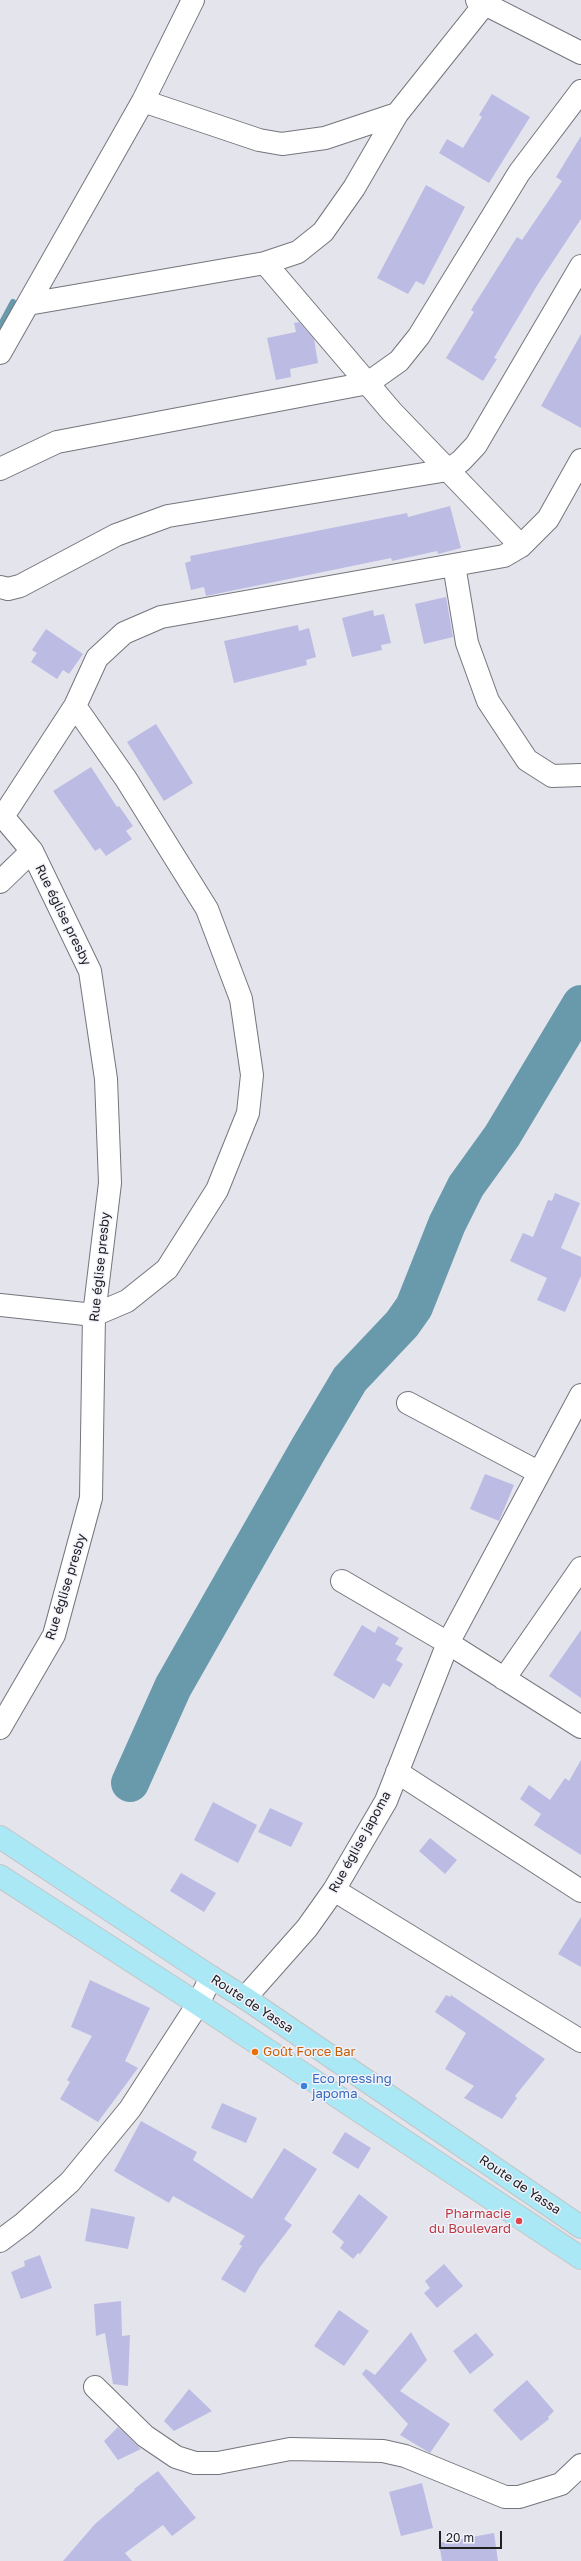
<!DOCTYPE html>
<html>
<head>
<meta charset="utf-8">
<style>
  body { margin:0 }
  #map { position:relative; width:581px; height:2561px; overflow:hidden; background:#e4e4ed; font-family:"Golos Text",sans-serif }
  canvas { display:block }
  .scale { position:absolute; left:439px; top:2531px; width:63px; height:18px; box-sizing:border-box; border:2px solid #202023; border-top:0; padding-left:5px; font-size:12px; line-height:14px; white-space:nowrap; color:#202023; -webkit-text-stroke:3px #f2f2fb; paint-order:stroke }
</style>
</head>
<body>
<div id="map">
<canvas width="581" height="2561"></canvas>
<div class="scale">20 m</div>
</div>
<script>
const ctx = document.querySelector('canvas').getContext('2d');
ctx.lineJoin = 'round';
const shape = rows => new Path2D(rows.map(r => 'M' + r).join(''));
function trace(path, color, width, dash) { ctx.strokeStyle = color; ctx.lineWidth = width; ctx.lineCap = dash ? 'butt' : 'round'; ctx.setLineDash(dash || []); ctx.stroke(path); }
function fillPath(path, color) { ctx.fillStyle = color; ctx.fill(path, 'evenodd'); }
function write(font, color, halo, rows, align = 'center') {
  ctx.font = font + ' "Golos Text",sans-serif'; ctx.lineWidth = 3; ctx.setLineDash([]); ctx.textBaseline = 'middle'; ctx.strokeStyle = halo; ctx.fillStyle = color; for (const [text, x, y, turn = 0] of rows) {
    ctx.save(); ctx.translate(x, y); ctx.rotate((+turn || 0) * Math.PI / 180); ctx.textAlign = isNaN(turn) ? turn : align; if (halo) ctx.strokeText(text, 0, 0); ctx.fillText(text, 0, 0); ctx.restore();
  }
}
const stream = shape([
  [0,326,13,302]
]);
const river = shape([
  [130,1783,173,1687,309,1448,350,1379,402,1324,414,1307,447,1224,466,1186,502,1136,581,1004]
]);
const building = shape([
  [492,94,530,117,489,183,439,153,447,139,463,148,482,117,479,115],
  [581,136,581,219,538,284,494,358,497,359,483,381,446,358,474,312,471,310,517,237,522,240,562,181,556,177],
  [426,185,465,207,424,285,416,281,408,294,377,278],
  [299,322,314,339,318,363,290,369,291,377,276,380,267,338,296,332,294,323],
  [581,334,581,428,541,406],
  [450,506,461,548,438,554,437,551,392,561,391,558,206,596,204,587,191,590,185,563,191,561,190,556,407,513,408,517],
  [446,597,453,637,424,644,415,604],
  [373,610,374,616,384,614,391,643,381,645,382,650,352,657,342,618],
  [298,625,299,631,309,628,316,657,306,660,307,665,234,683,224,641],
  [46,629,83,654,69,674,63,670,57,679,31,662,37,653,32,650],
  [156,724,193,783,164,801,127,742],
  [91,767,117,807,119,806,133,826,126,831,132,839,106,856,100,848,95,851,53,791],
  [555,1193,580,1203,561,1248,581,1257,581,1276,565,1312,537,1300,547,1278,510,1261,523,1233,533,1237,548,1200,552,1201],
  [485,1474,514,1485,499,1521,470,1509],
  [362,1625,375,1633,378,1626,399,1638,395,1644,403,1648,396,1660,403,1664,390,1687,383,1683,374,1699,333,1675],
  [581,1630,581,1698,549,1676],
  [581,1760,581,1855,534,1825,541,1814,520,1799,529,1785,550,1800,565,1778,569,1781],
  [213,1802,257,1825,238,1863,194,1840],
  [270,1808,303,1823,291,1847,258,1832],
  [430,1838,457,1860,445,1874,419,1851],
  [181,1873,216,1893,204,1912,170,1891],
  [581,1917,581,1967,558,1954],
  [90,1980,150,2008,125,2061,138,2068,98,2122,60,2099,70,2082,67,2080,92,2036,71,2027],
  [446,1995,450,1997,451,1995,545,2059,515,2096,517,2098,502,2119,464,2098,474,2086,445,2069,466,2033,435,2012],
  [222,2103,257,2118,246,2143,211,2128],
  [141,2121,197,2152,193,2160,252,2199,284,2148,317,2169,284,2219,292,2225,260,2267,245,2293,221,2279,242,2246,239,2244,245,2236,173,2196,169,2203,114,2171],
  [345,2132,371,2148,358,2169,332,2153],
  [359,2194,388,2217,360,2254,358,2253,353,2259,340,2248,344,2242,332,2232],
  [91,2208,135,2217,128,2249,85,2241],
  [40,2255,52,2288,21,2299,11,2272,25,2266,24,2261],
  [444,2264,463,2286,437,2308,424,2293,430,2288,425,2281],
  [121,2301,122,2336,130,2335,128,2386,113,2384,105,2333,96,2336,94,2304],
  [339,2310,369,2331,344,2366,314,2346],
  [411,2332,427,2360,400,2391,450,2424,430,2453,400,2435,408,2424,362,2374,366,2369,375,2375],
  [476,2333,494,2355,470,2374,453,2351],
  [527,2380,554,2411,548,2417,549,2419,521,2441,493,2410],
  [189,2389,212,2411,174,2431,164,2421],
  [118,2427,141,2449,118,2460,104,2441],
  [158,2471,196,2518,172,2536,163,2525,125,2553,132,2561,63,2561,95,2524,135,2490,134,2489],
  [422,2483,433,2528,401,2536,389,2492],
  [494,2533,498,2561,442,2561,439,2543]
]);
const minor = shape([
  [477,0,581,53],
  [143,101,259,140,282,144,325,138,397,114],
  [265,263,392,412,521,546],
  [28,304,265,263,298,252,323,232,354,188,397,114,484,5],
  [0,353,143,101,193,0],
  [0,469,57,442,368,383,399,361,419,336,519,173,581,91],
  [454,565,467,643,488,701,527,760,552,776,581,775],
  [0,587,8,589,20,586,116,535,168,516,448,470,461,461,476,445,581,266],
  [0,813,32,851,90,971,106,1079,110,1183,94,1315,91,1498,54,1635,0,1728],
  [4,815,75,706,97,658,124,633,161,617,504,556,521,546,548,519,581,460],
  [0,882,32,851],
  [0,1305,94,1315,127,1301,167,1269,217,1190,248,1113,252,1075,241,999,207,909,126,779,75,706],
  [408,1403,538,1472],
  [342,1581,448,1643,581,1727],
  [504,1679,581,1568],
  [397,1772,581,1891],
  [334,1890,581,2041],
  [245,1998,307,1928,334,1890,386,1801,448,1643,581,1395],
  [0,2241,24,2223,70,2182,130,2109,198,2004,211,1977],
  [95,2387,145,2436,176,2457,195,2463,218,2463,290,2449,383,2451,405,2456,505,2497,519,2497,561,2484,581,2465]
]);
const primary = shape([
  [0,1837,211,1977,245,1998,581,2227],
  [0,1876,198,2004,581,2258]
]);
const markers = [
  [255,2052,4,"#e8710a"],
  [304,2086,4,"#3f7fe0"],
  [519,2221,4,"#e0444e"]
];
const streetNames = [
  ["Rue église presby",63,915,64],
  ["Rue église presby",100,1267,-84],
  ["Rue église presby",66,1587,-73],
  ["Rue église japoma",360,1842,-61],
  ["Route de Yassa",252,2004,33],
  ["Route de Yassa",520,2185,34]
];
const foodNames = [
  ["Goût Force Bar",263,2052]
];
const shopNames = [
  ["Eco pressing",312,2079],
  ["japoma",312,2094]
];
const healthNames = [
  ["Pharmacie",511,2214],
  ["du Boulevard",511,2229]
];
trace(stream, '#699aab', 6);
trace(river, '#699aab', 38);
fillPath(building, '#bcbbe4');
trace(minor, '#75757d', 24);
trace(primary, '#c5c5c6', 24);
trace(minor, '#fff', 22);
trace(primary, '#a9e8f4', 22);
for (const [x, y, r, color] of markers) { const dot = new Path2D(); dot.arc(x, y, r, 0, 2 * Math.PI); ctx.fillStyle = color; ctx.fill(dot); trace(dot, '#f2f2fb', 1.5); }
write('13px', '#202023', '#f2f2fb', streetNames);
write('13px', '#c56008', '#f2f2fb', foodNames, 'left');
write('13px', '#366cbe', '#f2f2fb', shopNames, 'left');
write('13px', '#be3a42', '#f2f2fb', healthNames, 'right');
</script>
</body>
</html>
